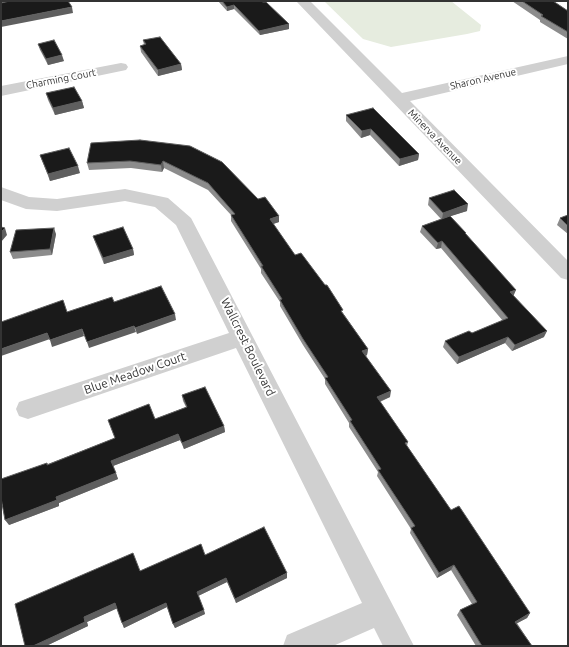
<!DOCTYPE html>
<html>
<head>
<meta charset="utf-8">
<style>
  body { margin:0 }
  #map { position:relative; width:569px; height:647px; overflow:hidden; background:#fff; font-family:Ubuntu,sans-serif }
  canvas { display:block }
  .frame { position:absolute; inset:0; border:2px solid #333; pointer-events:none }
</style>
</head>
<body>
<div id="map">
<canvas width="569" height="647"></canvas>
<div class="frame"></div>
</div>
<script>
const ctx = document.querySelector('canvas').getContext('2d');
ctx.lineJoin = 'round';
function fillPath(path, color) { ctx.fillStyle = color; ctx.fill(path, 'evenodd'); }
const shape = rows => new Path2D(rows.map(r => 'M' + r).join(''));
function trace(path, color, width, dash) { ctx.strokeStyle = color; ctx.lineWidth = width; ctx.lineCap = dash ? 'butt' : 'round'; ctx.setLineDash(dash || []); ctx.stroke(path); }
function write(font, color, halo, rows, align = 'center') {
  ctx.font = font + ' Ubuntu,sans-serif'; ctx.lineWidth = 4; ctx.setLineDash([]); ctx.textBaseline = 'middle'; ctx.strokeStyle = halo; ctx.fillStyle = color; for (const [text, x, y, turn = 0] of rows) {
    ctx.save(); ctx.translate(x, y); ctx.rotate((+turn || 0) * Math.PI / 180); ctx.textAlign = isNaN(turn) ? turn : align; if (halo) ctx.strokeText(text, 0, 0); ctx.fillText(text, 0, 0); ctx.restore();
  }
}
const green = shape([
  [324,1,451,1,481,25,480,31,467,34,391,47,363,39]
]);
const street = shape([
  [1,1,18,1,16,4,1,7,1,1],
  [296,1,310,1,402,93,568,56,568,64,410,101,568,261,568,280,561,278,296,1],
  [121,63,126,64,128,67,126,70,1,96,1,86,121,63],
  [1,187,29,197,57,199,125,189,168,198,191,218,414,646,383,646,374,628,333,646,283,646,287,635,362,603,236,348,28,419,19,416,16,409,19,402,229,333,176,225,155,207,125,201,57,211,26,209,1,200,1,187]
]);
const wall = shape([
  [218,1,261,1,289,24,289,29,260,35,234,9,227,11],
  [512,1,553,1,568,11,568,39,540,22,540,20],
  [143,40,181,64,182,70,158,76,141,52,140,46,144,45],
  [38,44,64,61,48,65,40,50],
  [46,93,82,101,84,108,55,115,48,100],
  [346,115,419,154,418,160,399,166,370,135,361,138,346,121],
  [140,140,279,222,273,224,295,255,343,313,368,349,367,355,366,356,390,397,380,402,408,442,407,446,451,510,530,613,527,618,517,623,532,646,476,646,457,615,460,610,472,604,451,570,437,578,410,533,411,529,377,476,378,472,349,427,349,423,325,384,325,379,303,345,280,306,280,302,261,273,261,269,231,221,231,215,208,190,164,168,162,172,131,168,89,170,87,163],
  [40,155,80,173,50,181],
  [429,198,467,211,450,216,466,233,466,234,544,337,512,351,505,343,457,364,443,347,445,341,472,333,503,321,441,248,436,249,420,232,422,226,441,219,428,205],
  [568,215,568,234,557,225,560,218],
  [56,234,52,255,13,259,10,252],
  [93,236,133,249,134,255,104,264,95,242],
  [182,395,224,426,225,432,184,449,180,440,113,466,118,479,59,503,59,506,9,525,47,463,48,464,115,438,155,419,186,407,183,401],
  [205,555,287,578,236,603,227,582,198,596,205,614,175,628,167,607,124,628,117,608,87,622,88,626,46,646,25,646,140,571]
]);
const shadedWall = shape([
  [234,5,234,9,227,11,227,7],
  [72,7,73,13,1,27,1,21],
  [289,24,289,29,260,35,259,31],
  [62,55,64,61,48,65,46,59],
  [181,64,182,70,158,76,158,70],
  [82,101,84,108,55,115,53,108],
  [371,129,370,135,361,138,362,131],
  [419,154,418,160,399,166,400,159],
  [163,161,164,168,162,172,161,165],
  [78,166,80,173,50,181,48,174],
  [468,204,467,211,442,219,443,213],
  [279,216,279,222,270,225,270,219],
  [5,228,7,235,1,242,1,232],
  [54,228,56,234,52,255,50,249],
  [442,241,441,248,436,249,438,243],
  [133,249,134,255,104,264,103,258],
  [516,290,513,297,510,292],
  [175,314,176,320,137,334,135,328],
  [134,326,136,332,89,348,87,342],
  [82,329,84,336,52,347,50,340],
  [547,331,544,337,512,351,515,345],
  [47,333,50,339,1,356,1,349],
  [508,337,505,343,457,364,459,357],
  [368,349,367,355,362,357,362,351],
  [391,391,390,397,376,403,377,397],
  [224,426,225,432,184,449,182,443],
  [178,434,180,440,113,466,111,461],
  [116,473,118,479,59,503,59,506,9,525,5,520,56,497],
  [454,565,451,570,437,578,439,573],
  [287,573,287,578,236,603,235,599],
  [226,578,227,582,198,596,197,592],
  [115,603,118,608,87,622,88,626,46,646,33,646,84,617],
  [166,603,167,607,124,628,122,623],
  [204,610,205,614,175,628,173,624],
  [530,613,527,618,512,626,515,622]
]);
const building = shape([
  [10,1,68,1,72,7,1,21,1,3,10,1],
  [222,1,261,1,263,2,266,2,289,24,259,31,234,5,227,7,222,1],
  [522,1,553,1,568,11,568,32,541,16,543,15,522,1],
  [160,37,181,64,158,70,140,46,146,44,143,40,160,37],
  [54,40,62,55,46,59,38,44,54,40],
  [74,87,82,101,53,108,46,93,74,87],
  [373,108,419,154,400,159,371,129,362,131,346,115,373,108],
  [140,140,190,146,222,162,258,199,265,197,279,216,270,219,295,255,301,253,325,285,327,285,343,310,341,311,368,349,362,351,391,391,377,397,408,442,405,443,451,510,459,506,530,613,515,622,532,646,482,646,460,610,477,602,454,565,439,573,411,528,415,526,378,470,381,469,350,421,352,420,325,378,328,377,303,339,280,300,282,299,261,266,263,266,231,215,235,214,208,183,163,161,161,165,130,161,87,163,91,143,140,140],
  [69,148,78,166,48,174,40,155,69,148],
  [454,190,468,204,443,213,429,198,454,190],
  [568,215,568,226,560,218,568,215],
  [450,216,466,233,465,233,516,290,510,292,547,331,515,345,508,337,459,357,445,341,469,331,472,333,508,318,442,241,438,243,422,226,450,216],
  [1,227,5,228,1,232,1,227],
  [123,227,133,249,103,258,93,236,123,227],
  [54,228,50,249,10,252,16,230,54,228],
  [161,286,175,314,135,328,134,326,87,342,82,329,50,340,47,333,1,349,1,322,63,300,67,312,112,297,114,302,161,286],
  [205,387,224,426,182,443,178,434,111,461,116,473,56,497,57,500,5,520,1,498,1,479,47,463,47,465,115,438,108,420,149,404,155,419,187,407,182,395,205,387],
  [264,527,287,573,235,599,226,578,197,592,204,610,173,624,166,603,122,623,115,603,84,617,85,622,33,646,25,646,15,604,133,553,140,571,201,544,205,555,264,527]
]);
const farStreetnames = [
  ["Charming Court",61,79,-11],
  ["Sharon Avenue",483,79,-13],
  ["Minerva Avenue",435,137,46]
];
const streetNames = [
  ["Wallcrest Boulevard",248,347,64],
  ["Blue Meadow Court",135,373,-19]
];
fillPath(green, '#e6ecdf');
fillPath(street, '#d0d0d0');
fillPath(wall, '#8c8c8c');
fillPath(shadedWall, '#5f5f5f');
fillPath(building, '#1a1a1a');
trace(building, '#5f5f5f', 1);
write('10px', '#333', '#fff', farStreetnames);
write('12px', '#333', '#fff', streetNames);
</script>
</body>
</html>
